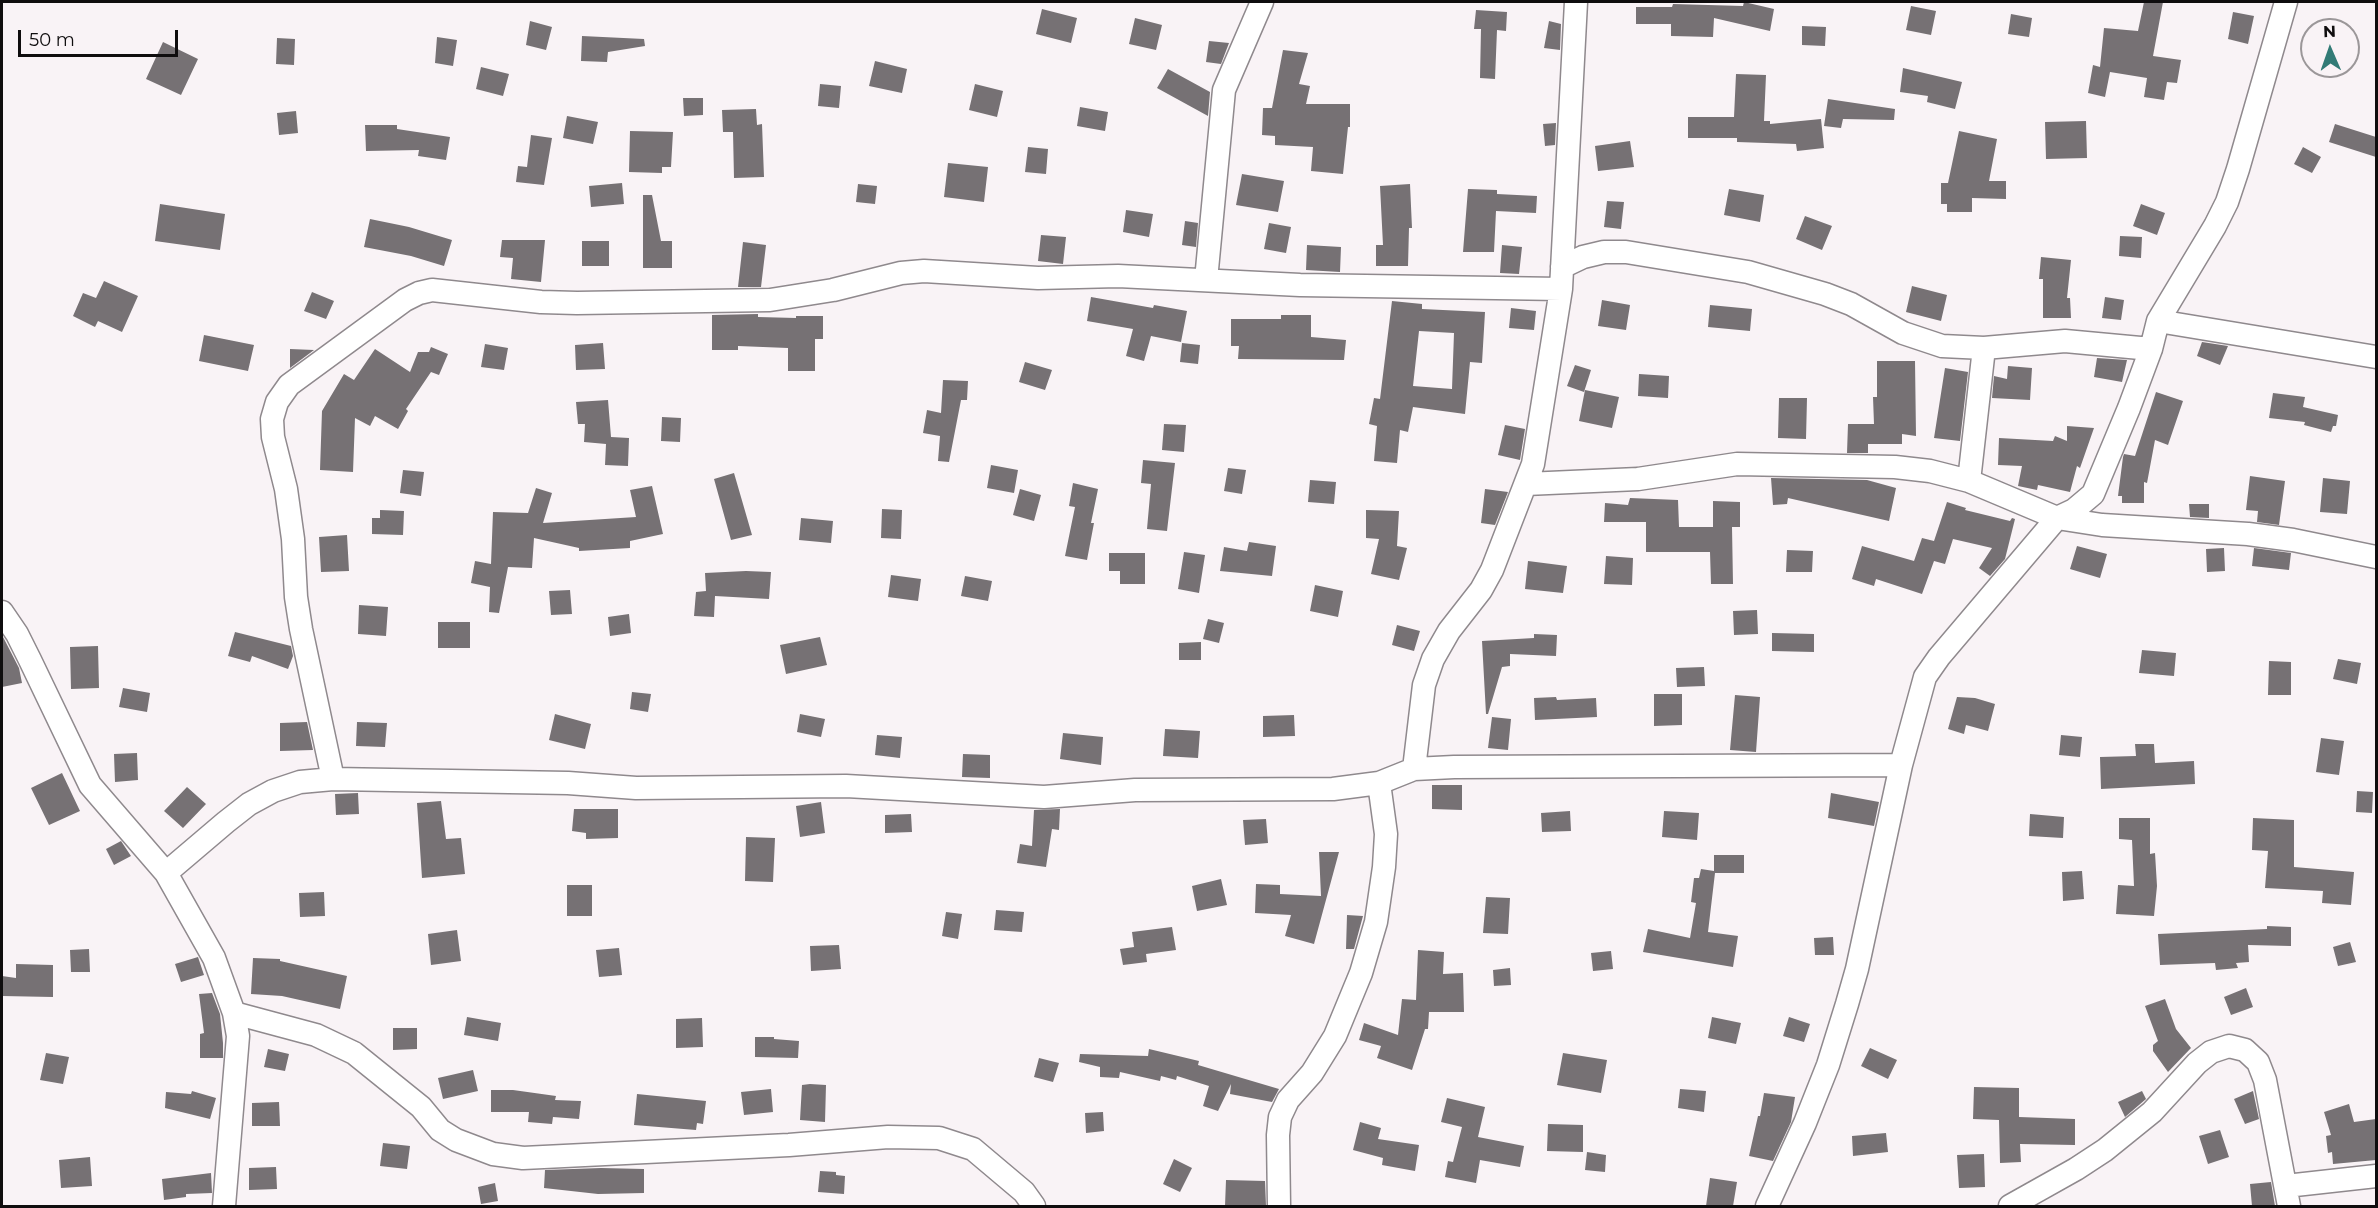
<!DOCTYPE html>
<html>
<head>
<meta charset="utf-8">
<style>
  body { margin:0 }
  #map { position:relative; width:2378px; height:1208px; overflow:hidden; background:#f9f3f6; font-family:Montserrat,sans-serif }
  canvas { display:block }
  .frame { position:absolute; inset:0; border:3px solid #0f0d0e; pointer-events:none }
  .north { position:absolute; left:2300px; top:18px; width:60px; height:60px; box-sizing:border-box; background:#f9f3f6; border:2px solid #9b9799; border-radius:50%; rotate:358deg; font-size:16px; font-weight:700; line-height:24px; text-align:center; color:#0f0d0e }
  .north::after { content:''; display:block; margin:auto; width:21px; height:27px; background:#327b76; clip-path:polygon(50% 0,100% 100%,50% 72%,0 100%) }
  .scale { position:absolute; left:18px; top:30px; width:160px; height:27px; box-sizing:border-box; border:3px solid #0f0d0e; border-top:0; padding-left:8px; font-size:18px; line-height:21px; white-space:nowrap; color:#0f0d0e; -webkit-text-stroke:4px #f9f3f6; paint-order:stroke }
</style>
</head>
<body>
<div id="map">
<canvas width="2378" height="1208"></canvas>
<div class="frame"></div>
<div class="north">N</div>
<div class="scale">50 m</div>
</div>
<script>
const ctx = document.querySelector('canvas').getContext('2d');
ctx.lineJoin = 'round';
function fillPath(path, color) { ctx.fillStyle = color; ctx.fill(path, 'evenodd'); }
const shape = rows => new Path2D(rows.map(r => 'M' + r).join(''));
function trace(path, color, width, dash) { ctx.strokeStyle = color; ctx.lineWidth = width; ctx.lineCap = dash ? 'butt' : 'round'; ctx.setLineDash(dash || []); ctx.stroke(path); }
const building = shape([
  [1744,2,1774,9,1770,31,1714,18,1713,37,1671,36,1671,24,1636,24,1636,7,1672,7,1673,4,1743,6],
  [2144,2,2163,2,2153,56,2181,60,2177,83,2167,82,2164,100,2144,97,2147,78,2110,72,2105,97,2088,93,2093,65,2100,67,2104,28,2138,31],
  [1911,6,1936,11,1931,35,1906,30],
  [1042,9,1077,18,1071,43,1036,34],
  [1476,10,1507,12,1506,31,1497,30,1495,79,1480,78,1481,29,1474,29],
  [2233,12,2254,16,2248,44,2228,39],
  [2011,14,2032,18,2029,37,2008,34],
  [1135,18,1162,25,1156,50,1129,44],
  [530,21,552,27,546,50,526,45],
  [1549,21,1561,24,1560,50,1544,48],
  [1802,26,1826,27,1825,46,1802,45],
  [582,36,644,39,645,46,608,52,607,62,581,61],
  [437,37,457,40,453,66,435,63],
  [277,38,295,39,294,65,276,64],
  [1209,41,1229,43,1221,64,1206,62],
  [163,42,198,59,181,95,146,79],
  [1283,50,1308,53,1299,84,1310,86,1306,104,1350,104,1350,127,1348,127,1343,174,1311,171,1313,147,1275,145,1275,136,1262,135,1263,108,1272,108],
  [875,61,907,69,902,93,869,86],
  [481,67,509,74,503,96,476,89],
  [1903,68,1962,82,1955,109,1927,102,1928,96,1900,92],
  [1168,69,1210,92,1208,116,1157,88],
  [1736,74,1766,75,1764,121,1770,121,1770,124,1821,119,1824,148,1797,151,1796,144,1737,142,1737,138,1688,138,1688,117,1734,117],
  [820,84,841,86,839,108,818,106],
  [975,84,1003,91,997,117,969,110],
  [683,98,703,98,703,115,684,116],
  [1828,99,1895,109,1894,120,1843,119,1841,128,1824,126],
  [1080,107,1108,112,1105,131,1077,126],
  [756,109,757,125,762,124,764,177,734,178,733,132,723,132,722,110],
  [296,111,298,133,279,135,277,113],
  [567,116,598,122,593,144,563,138],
  [2086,121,2087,158,2046,159,2045,122],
  [1556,123,1555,145,1545,146,1543,124],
  [2335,124,2376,137,2376,157,2329,142],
  [365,125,397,125,397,129,450,137,446,160,418,156,419,150,366,151],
  [630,131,673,132,671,167,662,167,662,173,629,172],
  [1959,131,1997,139,1989,181,2006,181,2006,199,1972,198,1972,212,1947,212,1947,204,1941,204,1941,183,1948,183],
  [531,135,552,138,544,185,516,182,518,166,527,167],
  [1630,141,1634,167,1598,171,1595,146],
  [1028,147,1048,149,1046,174,1025,172],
  [2303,147,2321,157,2312,173,2294,164],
  [948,163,988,167,984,202,944,197],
  [1242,174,1284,181,1278,212,1236,205],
  [622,183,624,204,591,207,589,186],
  [858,184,877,186,875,204,856,202],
  [1410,184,1412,228,1409,228,1408,266,1376,266,1376,245,1383,245,1380,186],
  [1468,189,1497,190,1497,194,1537,196,1536,213,1496,211,1494,252,1463,252],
  [1729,189,1764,195,1760,222,1724,215],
  [643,195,652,195,661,241,672,241,672,268,643,268],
  [1607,201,1624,202,1621,229,1604,227],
  [160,204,225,214,220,250,155,241],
  [2141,204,2165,213,2157,235,2133,226],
  [1126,210,1153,214,1149,237,1123,232],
  [1805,216,1832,226,1822,250,1796,239],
  [370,219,409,227,452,240,444,266,411,256,364,247],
  [1185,221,1198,223,1196,247,1182,245],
  [1269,223,1291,227,1286,253,1264,249],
  [1041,235,1066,237,1063,264,1038,261],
  [2120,236,2142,237,2141,258,2119,256],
  [502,240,545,240,541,282,511,279,513,258,500,257],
  [582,241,609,241,609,266,582,266],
  [743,242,766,245,761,287,738,287],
  [1307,245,1341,247,1340,272,1306,270],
  [1502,245,1522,247,1519,274,1500,273],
  [2041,257,2071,260,2067,298,2070,298,2071,318,2043,318,2043,279,2039,279],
  [104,281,138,296,122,332,98,321,95,327,73,316,83,293,96,298],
  [1912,286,1947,295,1941,321,1906,312],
  [312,292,334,301,326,319,304,311],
  [1091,297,1153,308,1154,305,1187,311,1181,342,1151,336,1144,361,1126,356,1133,329,1087,321],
  [2105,297,2124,300,2121,320,2102,318],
  [1602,300,1630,305,1626,330,1598,326],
  [1392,301,1422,304,1422,309,1485,312,1482,363,1470,362,1465,414,1413,407,1408,432,1400,430,1397,463,1374,461,1377,426,1369,424,1374,398,1380,399],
  [1419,331,1454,333,1452,389,1413,386],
  [1710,305,1752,309,1750,331,1708,327],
  [1511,308,1536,311,1534,330,1509,328],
  [758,314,758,317,796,318,796,316,823,316,823,339,815,339,815,371,788,371,788,348,738,346,738,350,712,350,712,315],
  [1281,315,1311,315,1311,337,1346,340,1344,360,1238,359,1239,346,1231,346,1231,319,1281,319],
  [204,335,254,345,248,371,199,361],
  [2202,342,2228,346,2220,365,2197,356],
  [603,343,605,369,576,370,575,345],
  [1182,343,1200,345,1198,364,1180,362],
  [485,344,508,348,504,370,481,367],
  [431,347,448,354,439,375,431,372,406,409,408,411,398,429,375,416,370,426,355,418,353,472,320,470,322,411,344,374,354,380,375,349,410,372,418,352,429,352],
  [290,349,314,350,290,368],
  [2097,358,2127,360,2122,382,2094,377],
  [1877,361,1915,361,1916,436,1902,434,1902,444,1868,444,1868,453,1847,453,1848,424,1874,424,1873,397,1877,397],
  [1025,362,1052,370,1045,390,1019,382],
  [1575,365,1591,370,1584,392,1567,386],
  [2008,366,2032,368,2030,400,1992,398,1994,376,2007,379],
  [1945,368,1968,372,1960,441,1934,438],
  [1639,374,1669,376,1668,398,1638,396],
  [943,380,968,381,967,400,961,400,949,462,938,461,940,436,923,433,927,410,941,413],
  [1585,390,1619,397,1612,428,1579,421],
  [2156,392,2183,401,2168,445,2155,440,2147,483,2144,482,2144,503,2122,503,2122,496,2118,496,2123,457,2124,454,2135,456],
  [2273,393,2305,397,2303,407,2338,415,2336,426,2333,426,2331,432,2304,425,2305,422,2269,418],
  [1779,398,1807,398,1806,439,1778,438],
  [608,400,611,437,629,438,628,466,605,465,606,444,584,442,585,424,578,424,576,402],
  [662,417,681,418,680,442,661,441],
  [1164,424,1186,425,1184,452,1162,450],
  [1505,425,1525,429,1520,460,1498,455],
  [2067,426,2094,428,2080,468,2077,466,2070,492,2038,485,2037,490,2018,486,2022,466,1998,465,1999,438,2053,441,2055,436,2067,441],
  [1143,460,1175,463,1167,531,1147,529,1151,484,1141,483],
  [991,465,1018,470,1014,493,987,488],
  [1228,468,1246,470,1242,494,1224,491],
  [403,470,424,472,421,496,400,493],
  [734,473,752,535,731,540,714,479],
  [2250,476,2285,481,2279,525,2257,522,2258,511,2246,510],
  [1771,478,1867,480,1896,488,1889,521,1788,498,1787,504,1773,505],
  [2323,478,2350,481,2347,514,2320,512],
  [1310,480,1336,482,1334,504,1308,502],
  [1073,483,1098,489,1091,523,1094,523,1087,560,1065,556,1075,507,1069,506],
  [652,486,663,534,630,541,630,548,579,551,579,548,534,538,532,568,508,567,499,613,489,612,490,587,471,583,475,561,491,564,493,512,528,513,536,488,552,493,543,523,636,517,630,490],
  [1020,489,1041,495,1034,521,1013,515],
  [1485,489,1508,492,1495,525,1481,523],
  [1630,498,1678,500,1679,527,1713,527,1713,501,1740,502,1740,527,1732,527,1733,584,1711,584,1710,552,1646,552,1646,522,1604,522,1605,503,1628,505],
  [1947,502,1966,508,1965,510,2010,521,2012,518,2015,519,2005,559,1990,576,1979,568,1992,548,1953,539,1945,564,1934,561,1922,594,1876,579,1874,586,1852,579,1862,546,1914,561,1922,538,1934,541],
  [2189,504,2209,504,2209,518,2190,517],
  [882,509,902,510,901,539,881,538],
  [380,510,404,511,403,535,372,534,372,518,380,518],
  [1366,510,1399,511,1397,546,1407,548,1399,580,1371,574,1379,539,1366,538],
  [801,518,833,521,831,543,799,540],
  [347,535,349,571,321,572,319,537],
  [1249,542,1276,546,1272,576,1220,571,1224,547,1247,551],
  [2077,546,2107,554,2100,578,2070,569],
  [2224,548,2225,571,2207,572,2206,549],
  [2254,548,2291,553,2289,570,2252,566],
  [1787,550,1813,551,1812,572,1786,572],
  [1184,552,1205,555,1199,593,1178,589],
  [1109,553,1145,553,1145,584,1120,584,1120,571,1109,571],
  [1606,556,1633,558,1632,585,1604,584],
  [1528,561,1567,566,1563,593,1525,589],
  [746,571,771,572,769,599,715,596,714,617,694,616,696,592,706,591,705,573],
  [891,575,921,579,918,601,888,597],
  [965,576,992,581,988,601,961,596],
  [1315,585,1343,591,1338,617,1310,611],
  [570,590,572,614,551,615,549,591],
  [359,605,388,607,386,636,358,634],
  [1757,610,1758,634,1734,635,1733,611],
  [629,614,631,633,610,636,608,617],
  [1208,619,1224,623,1219,643,1203,639],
  [438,622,470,622,470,648,438,648],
  [1397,625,1420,631,1414,651,1392,645],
  [235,632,291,646,293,656,288,669,252,656,250,662,228,656],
  [1772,633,1814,634,1814,652,1772,651],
  [1534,634,1557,635,1556,656,1510,654,1510,666,1502,667,1488,714,1486,714,1482,641,1534,638],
  [2,635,19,668,22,683,2,687],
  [820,637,827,665,786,674,780,645],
  [1201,642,1201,660,1179,660,1179,643],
  [98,646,99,688,71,689,70,647],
  [2142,650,2176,653,2174,676,2139,673],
  [2338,659,2361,663,2357,684,2333,679],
  [2269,661,2291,662,2291,695,2268,695],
  [1704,667,1705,686,1677,687,1676,668],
  [123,688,150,693,147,712,119,707],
  [632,692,651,694,648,712,630,709],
  [1654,694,1682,694,1682,725,1654,726],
  [1735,695,1760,697,1756,752,1730,750],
  [1556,697,1557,700,1596,698,1597,717,1535,720,1534,698],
  [1957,697,1975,698,1995,704,1988,731,1966,725,1964,734,1948,729],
  [555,714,591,724,585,749,549,740],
  [800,714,825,719,821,737,797,732],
  [1294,715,1295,736,1263,737,1263,716],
  [1492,717,1511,719,1508,750,1488,748],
  [307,722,313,750,280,751,280,723],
  [357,722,387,723,385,747,356,746],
  [1165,729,1200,731,1198,758,1163,756],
  [1063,733,1103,737,1101,765,1060,759],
  [877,735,902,737,900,758,875,755],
  [2061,735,2082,737,2080,757,2059,755],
  [2321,738,2344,741,2339,775,2316,772],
  [2135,744,2154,744,2155,763,2194,761,2195,784,2101,789,2100,757,2136,756],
  [137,753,138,780,115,782,114,754],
  [963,754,990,755,990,778,962,777],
  [62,773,80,811,49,825,31,788],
  [1432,785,1462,785,1462,810,1432,809],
  [187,787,206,804,183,828,164,811],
  [2357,791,2373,792,2372,813,2356,812],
  [358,793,359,814,336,815,335,794],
  [1831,793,1879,802,1874,826,1828,818],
  [441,801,446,839,461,838,465,874,422,878,417,803],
  [821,802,825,833,800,837,796,806],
  [574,809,618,809,618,838,586,839,586,833,572,831],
  [1060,809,1059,830,1052,829,1046,867,1017,863,1020,844,1032,846,1034,810],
  [1570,811,1571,831,1542,832,1541,813],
  [1664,811,1699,813,1697,840,1662,837],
  [911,814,912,832,885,833,885,815],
  [2030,814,2064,817,2063,838,2029,836],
  [2119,818,2150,818,2150,854,2155,853,2157,886,2154,916,2116,914,2118,885,2134,886,2132,840,2119,839],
  [2253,818,2294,820,2294,867,2354,872,2351,905,2322,903,2323,891,2265,888,2268,851,2252,850],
  [1266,819,1268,843,1245,845,1243,820],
  [746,837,775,838,773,882,745,881],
  [121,841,131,856,114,865,106,849],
  [1319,852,1339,852,1314,944,1285,936,1291,915,1255,913,1256,884,1280,885,1280,894,1321,896],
  [1714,855,1744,855,1744,873,1715,873,1708,932,1738,936,1733,967,1643,952,1648,929,1690,938,1696,903,1691,902,1694,878,1699,878,1701,869,1714,871],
  [2082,871,2084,899,2063,901,2062,872],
  [1221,879,1227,905,1197,911,1192,886],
  [567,885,592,885,592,916,567,916],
  [324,892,325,916,300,917,299,893],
  [1486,897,1510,898,1508,934,1483,933],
  [996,910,1024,912,1022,932,994,930],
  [946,912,962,914,958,939,942,936],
  [1347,915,1363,916,1354,949,1346,949],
  [2267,926,2291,927,2291,946,2248,945,2249,962,2236,963,2238,968,2216,970,2215,963,2160,965,2158,934,2267,929],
  [1172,927,1176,950,1146,954,1147,962,1123,965,1120,949,1134,947,1132,932],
  [457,930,461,961,431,965,428,934],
  [1833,937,1834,955,1815,955,1814,938],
  [2350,942,2356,962,2338,966,2333,947],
  [839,945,841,969,811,971,810,946],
  [619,948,622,975,599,977,596,950],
  [89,949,90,972,71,972,70,950],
  [1418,950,1444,952,1443,974,1463,973,1464,1012,1429,1012,1428,1029,1425,1029,1412,1070,1377,1058,1381,1046,1359,1040,1364,1023,1398,1035,1402,999,1416,1000],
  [1611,951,1613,969,1593,971,1591,953],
  [198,957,204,975,181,982,175,964],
  [253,958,280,959,280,961,347,976,340,1009,282,996,251,994],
  [16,964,53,965,53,997,2,996,2,976,16,978],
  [1510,968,1511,985,1494,986,1493,970],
  [2246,988,2253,1007,2231,1015,2224,997],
  [212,993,220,1014,223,1043,223,1058,200,1058,200,1034,204,1033,199,994],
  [2165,999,2176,1029,2191,1048,2168,1072,2153,1051,2153,1045,2158,1041,2145,1006],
  [467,1017,501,1023,498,1041,464,1035],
  [1712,1017,1741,1023,1736,1044,1708,1038],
  [1789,1017,1810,1024,1804,1042,1783,1036],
  [702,1018,703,1047,676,1048,676,1019],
  [393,1028,417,1028,417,1049,393,1050],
  [755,1037,774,1037,774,1039,799,1041,798,1058,755,1057],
  [1870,1048,1897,1060,1888,1079,1861,1066],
  [268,1049,289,1054,285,1071,264,1067],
  [1149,1049,1199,1061,1198,1065,1279,1089,1272,1102,1230,1094,1231,1084,1218,1111,1203,1106,1209,1086,1177,1076,1176,1080,1161,1076,1160,1081,1120,1072,1119,1078,1100,1077,1100,1067,1079,1062,1080,1054,1148,1056],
  [46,1053,69,1057,63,1084,40,1080],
  [1563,1053,1607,1060,1601,1093,1557,1085],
  [1039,1058,1059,1063,1053,1082,1034,1077],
  [473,1070,478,1091,443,1099,438,1078],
  [810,1084,826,1085,825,1122,800,1120,802,1085],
  [1974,1087,2019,1088,2019,1117,2075,1119,2075,1145,2020,1144,2021,1162,2000,1163,1999,1120,1973,1119],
  [771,1089,773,1112,744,1115,741,1092],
  [1680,1089,1706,1091,1704,1112,1678,1108],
  [491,1090,513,1090,556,1096,555,1100,581,1101,579,1119,553,1117,552,1124,528,1122,529,1112,491,1112],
  [192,1091,216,1098,210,1119,165,1108,166,1092,191,1094],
  [2142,1091,2146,1099,2125,1117,2118,1102],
  [2253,1091,2259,1119,2245,1124,2234,1099],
  [1764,1093,1795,1097,1791,1122,1773,1161,1749,1156,1758,1116,1760,1116],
  [637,1094,706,1101,703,1124,697,1123,696,1130,634,1125],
  [1447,1098,1485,1107,1478,1137,1524,1146,1520,1167,1480,1160,1476,1183,1445,1177,1448,1161,1453,1162,1462,1127,1441,1122],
  [279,1102,280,1126,252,1126,252,1103],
  [2349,1104,2354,1122,2376,1119,2376,1160,2333,1164,2332,1152,2328,1153,2326,1136,2331,1135,2324,1112],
  [1103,1112,1104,1131,1086,1133,1085,1113],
  [1360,1122,1381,1128,1378,1139,1419,1145,1415,1171,1382,1165,1383,1158,1353,1150],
  [1548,1124,1583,1125,1583,1152,1547,1151],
  [2220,1130,2229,1157,2208,1164,2199,1136],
  [1886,1133,1888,1152,1853,1156,1852,1136],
  [383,1143,410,1146,407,1169,380,1166],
  [1587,1152,1606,1155,1605,1172,1585,1170],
  [1984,1154,1985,1187,1959,1188,1957,1155],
  [90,1157,92,1186,61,1188,59,1160],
  [1174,1159,1192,1168,1180,1192,1163,1184],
  [276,1167,277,1189,249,1190,249,1168],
  [601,1168,644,1169,644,1193,598,1194,544,1188,545,1170],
  [820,1171,836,1172,836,1175,845,1176,844,1194,818,1192],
  [211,1173,212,1193,186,1194,186,1197,164,1200,162,1179],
  [1710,1178,1737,1182,1733,1206,1706,1206],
  [1226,1180,1265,1181,1266,1206,1225,1206],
  [2271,1182,2275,1206,2252,1206,2250,1184],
  [495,1183,498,1201,481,1204,478,1187]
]);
const street = shape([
  [1562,267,1583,257,1604,252,1626,252,1748,272,1825,294,1851,304,1903,333,1942,346,1984,348,2065,341,2151,349],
  [1206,280,1224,90,1262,2],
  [2158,321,2376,357],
  [1969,481,1984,348],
  [1526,484,1638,479,1737,464,1895,467,1930,471,1969,481,2057,518,2102,525,2248,534,2293,540,2376,557],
  [2,612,17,634,30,660,90,785,166,873,214,958,234,1013,238,1036,224,1206],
  [1414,769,1424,685,1433,659,1449,631,1481,590,1492,570,1533,464,1561,289,1576,2],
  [333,779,301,629,296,597,293,539,286,489,273,437,272,419,277,402,289,385,405,300,419,293,432,290,541,302,577,303,770,300,833,290,901,273,924,271,1038,278,1118,276,1300,285,1561,289],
  [166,873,226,822,249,804,273,791,300,782,333,779,568,783,636,788,846,786,1044,797,1135,790,1333,789,1379,783,1414,769,1454,767,1901,765],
  [234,1013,316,1035,354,1053,421,1107,440,1130,456,1140,493,1154,523,1158,789,1145,888,1137,939,1138,973,1149,1024,1192,1034,1206],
  [2286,1186,2376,1176],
  [1279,1206,1278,1135,1280,1117,1288,1100,1312,1073,1335,1036,1361,973,1376,922,1384,867,1386,834,1379,783],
  [1767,1206,1805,1123,1828,1065,1847,1004,1857,969,1901,765,1925,677,1939,657,2057,518,2074,510,2093,494,2129,408,2151,349,2158,321,2215,226,2227,202,2238,169,2286,2],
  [2010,1206,2076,1169,2105,1150,2152,1112,2197,1063,2211,1052,2229,1046,2245,1050,2258,1062,2265,1080,2289,1206]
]);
fillPath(building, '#767174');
trace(street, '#8f898d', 25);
trace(street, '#fff', 22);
</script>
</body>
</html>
